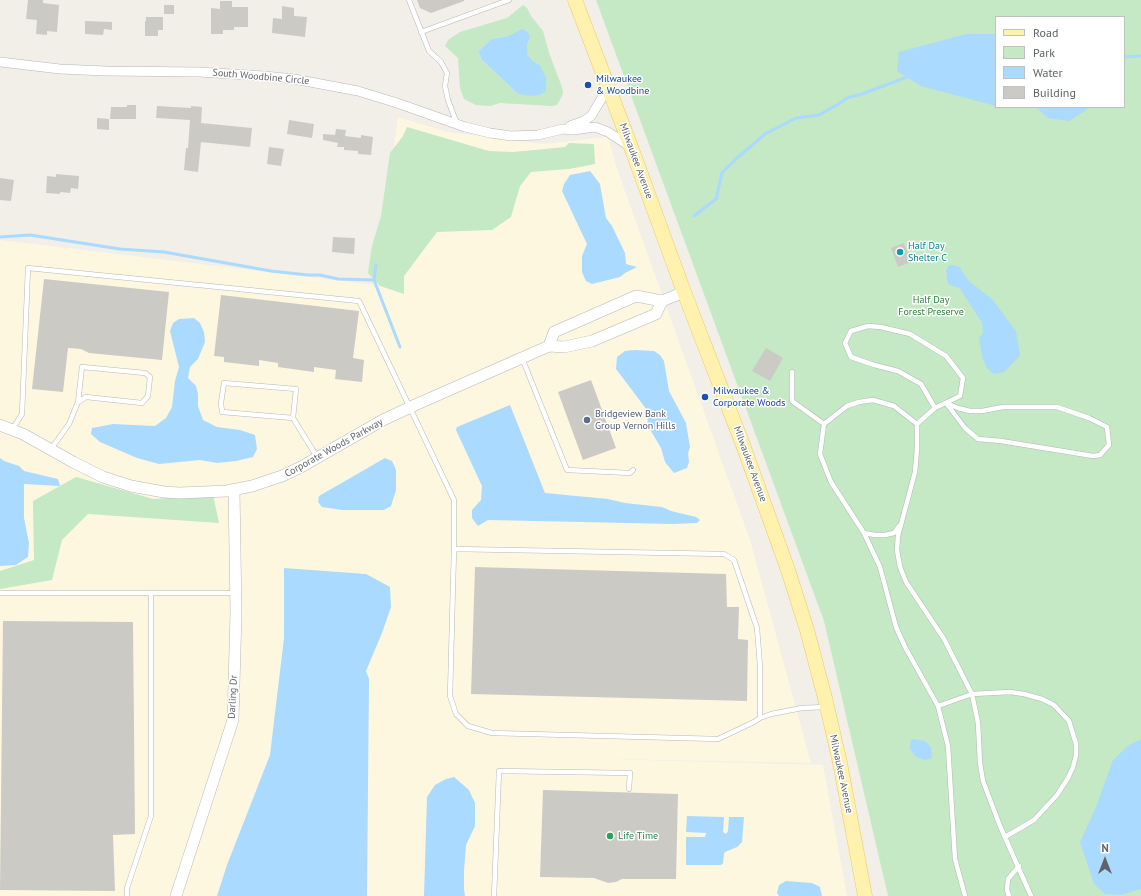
<!DOCTYPE html>
<html>
<head>
<meta charset="utf-8">
<style>
  body { margin:0 }
  #map { position:relative; width:1141px; height:896px; overflow:hidden; background:#f1efe8; font-family:"PT Sans",sans-serif }
  canvas { display:block }
  .legend { position:absolute; left:995px; top:16px; width:130px; height:92px; box-sizing:border-box; background:#fff; border:1px solid #bfc1c3; margin:0; padding:5px 7px; list-style:none; font-size:12px; color:#5f6368 }
  .legend li { display:flex; align-items:center; gap:8px; height:20px }
  .legend b { width:20px; border:1px solid #bfc1c3 }
  .north { position:absolute; left:1085px; top:840px; width:40px; height:40px; -webkit-text-stroke:3px #fff; paint-order:stroke; rotate:0deg; font-size:11px; font-weight:700; line-height:16px; text-align:center; color:#5f6368 }
  .north::after { content:''; display:block; margin:auto; width:14px; height:18px; background:#5f6368; clip-path:polygon(50% 0,100% 100%,50% 72%,0 100%) }
</style>
</head>
<body>
<div id="map">
<canvas width="1141" height="896"></canvas>
<ul class="legend">
<li><b style="height:5px;background:#fff2af"></b>Road</li>
<li><b style="height:11px;background:#c5e8c5"></b>Park</li>
<li><b style="height:11px;background:#aadaff"></b>Water</li>
<li><b style="height:11px;background:#cccac5"></b>Building</li>
</ul>
<div class="north">N</div>
</div>
<script>
const ctx = document.querySelector('canvas').getContext('2d');
ctx.lineJoin = 'round';
function fillPath(path, color) { ctx.fillStyle = color; ctx.fill(path, 'evenodd'); }
const shape = rows => new Path2D(rows.map(r => 'M' + r).join(''));
function trace(path, color, width, dash) { ctx.strokeStyle = color; ctx.lineWidth = width; ctx.lineCap = dash ? 'butt' : 'round'; ctx.setLineDash(dash || []); ctx.stroke(path); }
function write(font, color, halo, rows, align = 'center') {
  ctx.font = font + ' "PT Sans",sans-serif'; ctx.lineWidth = 3; ctx.setLineDash([]); ctx.textBaseline = 'middle'; ctx.strokeStyle = halo; ctx.fillStyle = color; for (const [text, x, y, turn = 0] of rows) {
    ctx.save(); ctx.translate(x, y); ctx.rotate((+turn || 0) * Math.PI / 180); ctx.textAlign = isNaN(turn) ? turn : align; if (halo) ctx.strokeText(text, 0, 0); ctx.fillText(text, 0, 0); ctx.restore();
  }
}
const commercial = shape([
  [398,117,447,132,543,144,608,137,617,169,750,540,811,763,565,758,823,765,847,896,0,896,0,240,376,285]
]);
const green = shape([
  [596,0,1141,0,1141,896,888,896,824,621],
  [996,17,1124,17,1124,107,996,107],
  [523,5,527,8,531,16,543,31,549,53,562,87,563,94,557,105,552,106,500,103,490,106,476,105,464,99,460,88,458,58,445,46,448,40,460,32,507,18],
  [509,36,530,38,527,45,527,54,533,61,540,65,517,93,482,60,478,52,491,39],
  [407,127,489,151,513,152,535,150,565,147,569,143,594,144,595,164,569,169,531,172,520,186,511,217,492,230,437,232,404,276,404,294,380,286,368,273,372,246,381,216,390,153,403,136],
  [76,477,153,499,213,495,219,523,88,514,62,540,52,580,0,589,0,571,34,560,33,501]
]);
const water = shape([
  [522,29,528,32,530,38,527,45,527,54,533,61,540,65,546,78,546,91,540,95,529,96,517,93,482,60,478,52,491,39,509,36],
  [966,34,996,34,996,106,921,86,897,71,899,52],
  [1036,107,1091,107,1069,121,1048,118],
  [590,171,600,184,606,218,612,226,625,253,626,264,637,267,625,273,620,277,592,284,586,281,582,272,582,256,587,244,562,191,564,184,570,175],
  [949,265,954,265,960,267,965,276,970,282,992,299,1016,331,1020,356,1004,372,996,374,992,373,987,368,982,356,979,338,983,333,982,323,970,304,962,292,960,288,949,285,947,280,946,271],
  [194,318,200,323,204,332,205,342,198,359,190,367,188,378,196,386,198,394,198,406,203,420,217,427,240,430,255,435,257,449,253,457,236,461,217,463,200,460,159,464,137,458,100,442,91,434,92,428,113,424,155,426,166,418,172,407,175,381,179,367,170,331,173,323,179,319],
  [635,350,654,351,660,355,664,361,669,391,686,423,690,447,688,453,689,462,687,468,674,473,665,462,661,448,648,426,647,410,616,369,617,357,625,351],
  [510,405,545,493,608,499,625,503,662,507,671,511,696,517,700,520,697,523,672,524,488,520,478,526,472,518,472,510,481,500,482,486,456,430,457,427],
  [0,458,4,461,19,466,24,471,58,479,60,486,24,484,24,518,29,543,28,557,16,565,0,566],
  [385,458,392,461,396,470,396,490,391,506,384,510,342,510,322,507,318,502,319,496],
  [284,568,366,574,390,587,391,607,382,633,366,671,369,679,367,896,217,896,227,865,270,755,284,638],
  [912,739,925,741,931,747,932,758,925,760,916,757,910,749,910,744],
  [1141,739,1141,889,1120,895,1105,894,1094,884,1080,842,1096,807,1113,760,1129,745],
  [454,777,469,790,475,803,475,826,466,845,464,871,464,889,465,896,424,896,427,797,435,785,446,779],
  [687,816,724,817,723,832,726,834,728,831,729,817,744,817,742,842,737,847,725,852,724,854,723,863,721,865,686,865,686,837,705,837,706,833,686,832],
  [786,881,812,883,820,887,822,896,779,896,777,893,779,885]
]);
const stream = shape([
  [1124,57,1141,56],
  [694,216,716,199,722,173,736,159,765,134,796,118,819,115,840,103,847,98,862,94,910,76],
  [0,237,30,235,120,249,164,252,271,271,308,275,320,275,338,279,374,280],
  [376,265,374,280,400,347]
]);
const building = shape([
  [28,0,43,0,43,3,59,5,57,32,47,31,47,35,36,34,37,20,26,19],
  [417,0,464,0,464,1,431,13,420,8],
  [220,1,232,1,232,7,248,7,248,27,234,27,234,30,223,30,223,34,211,34,211,8,220,9],
  [164,5,174,5,174,14,164,14],
  [282,6,294,8,294,16,307,17,305,37,272,33,273,18,282,19],
  [146,17,163,17,163,30,158,30,158,36,145,36,145,21,146,21],
  [85,21,112,22,112,30,104,29,103,35,85,34],
  [127,105,136,105,136,119,110,119,111,107,127,107],
  [157,106,191,108,191,106,202,107,201,123,252,128,250,147,201,142,198,172,184,170,186,148,188,148,190,120,156,118],
  [97,118,109,119,109,130,97,129],
  [289,120,314,124,312,138,287,134],
  [336,129,346,130,345,136,361,138,361,135,373,137,371,155,358,154,358,151,344,150,344,147,337,147,338,143,323,140,323,134,335,135],
  [269,147,284,149,281,166,267,164],
  [56,174,79,176,78,189,71,188,70,193,60,192,60,194,46,193,47,176,56,177],
  [0,178,14,180,11,201,0,200],
  [333,237,355,238,354,254,332,252],
  [904,243,911,262,898,267,891,248],
  [44,279,169,292,162,360,89,353,81,349,68,348,63,392,32,389],
  [221,295,359,311,353,358,364,360,362,382,335,379,336,370,314,367,314,372,278,367,278,363,259,360,259,366,224,362,224,357,214,356],
  [766,348,783,358,770,381,752,371],
  [591,380,616,448,583,460,558,392],
  [475,567,726,574,727,607,739,607,738,639,748,640,747,701,471,694],
  [3,621,133,622,135,834,113,835,115,891,0,890],
  [543,790,678,794,676,879,622,879,616,882,608,883,594,878,540,877]
]);
const service = shape([
  [409,0,429,51,441,62,447,73,445,86,448,100,457,124],
  [421,32,509,0],
  [522,358,567,470,630,473,633,470],
  [792,372,792,401,824,424],
  [946,403,958,408,970,411,982,411,1003,407,1057,407,1089,418,1107,427,1109,445,1100,455,1093,456,1001,441,978,439,965,428,946,403],
  [293,418,296,389,224,383,221,403,222,412,293,418,317,457],
  [917,424,935,408,960,396,963,378,946,356,910,334,881,327,868,326,851,331,845,343,851,357,874,365,898,371,921,384,935,408],
  [12,430,22,414,28,268,359,301,454,500,454,549,450,696,456,714,468,726,492,733,718,739,754,722,760,718,760,666,757,628,734,560,724,554,454,549],
  [51,449,69,424,78,402,86,397,142,403,148,396,150,377,145,373,82,367,78,402],
  [864,533,875,535,885,535,894,533,899,526],
  [0,593,236,593],
  [938,706,972,694,1010,692,1024,694,1042,699,1054,705,1069,721,1076,744,1076,755,1073,767,1068,778,1057,795,1034,820,1005,837],
  [760,718,771,714,802,708,825,707],
  [127,896,127,888,151,816,151,593],
  [494,896,499,771,630,773,629,789],
  [965,896,955,859,948,746,938,706,905,647,896,627,880,567,864,533,831,482,820,454,824,424,847,406,859,402,873,400,894,406,917,424,917,449,915,472,898,536,897,550,900,567,906,582,944,639,972,694,978,723,980,763,983,781,1000,826,1031,896],
  [1009,896,1007,890,1008,879,1019,866]
]);
const minor = shape([
  [0,62,60,69,106,71,199,72,264,76,294,79,358,91,397,103,465,127,490,133,511,136,538,135,563,129,573,130,595,127,608,132,631,147],
  [570,126,584,121,591,116,608,88]
]);
const tertiary = shape([
  [662,301,656,314,592,341,564,347,549,346,554,332,636,296,662,301,684,292],
  [0,425,23,434,73,462,103,477,131,486,164,492,180,493,227,491,252,486,282,476,301,467,383,420,415,405,549,346],
  [176,896,233,720,236,613,234,489]
]);
const primary = shape([
  [575,0,631,147,684,292,743,445,788,570,807,630,825,698,840,763,865,896]
]);
const markers = [
  [588,85,4,"#1a4fb4"],
  [900,252,4,"#0f9aa8"],
  [705,397,4,"#1a4fb4"],
  [587,420,4,"#5c6f8a"],
  [610,836,4,"#2e9e5b"]
];
const streetNames = [
  ["South Woodbine Circle",261,77,5],
  ["Milwaukee Avenue",636,161,70],
  ["Corporate Woods Parkway",334,448,-29],
  ["Milwaukee Avenue",750,464,70],
  ["Darling Dr",233,697,-87],
  ["Milwaukee Avenue",841,774,78]
];
const transitNames = [
  ["Milwaukee",596,79],
  ["& Woodbine",596,91],
  ["Milwaukee &",713,391],
  ["Corporate Woods",713,403]
];
const cultureNames = [
  ["Half Day",908,246],
  ["Shelter C",908,258]
];
const parkNames = [
  ["Half Day",931,300],
  ["Forest Preserve",931,312]
];
const serviceNames = [
  ["Bridgeview Bank",595,414],
  ["Group Vernon Hills",595,426]
];
const leisureNames = [
  ["Life Time",618,836]
];
fillPath(commercial, '#fef7e0');
fillPath(green, '#c5e8c5');
fillPath(water, '#aadaff');
trace(stream, '#aadaff', 3);
fillPath(building, '#cccac5');
trace(service, '#b5b8bc', 5.5);
trace(minor, '#b5b8bc', 10);
trace(tertiary, '#b5b8bc', 12);
trace(primary, '#f2c960', 15);
trace(service, '#fff', 4.5);
trace(minor, '#fff', 9);
trace(tertiary, '#fff', 11);
trace(primary, '#fff2af', 14);
for (const [x, y, r, color] of markers) { const dot = new Path2D(); dot.arc(x, y, r, 0, 2 * Math.PI); ctx.fillStyle = color; ctx.fill(dot); trace(dot, '#fff', 1.5); }
write('10px', '#5f6368', '#fff', streetNames);
write('10px', '#164399', '#fff', transitNames, 'left');
write('10px', '#0d838f', '#fff', cultureNames, 'left');
write('10px', '#348238', '#fff', parkNames);
write('10px', '#4e5e75', '#fff', serviceNames, 'left');
write('10px', '#27864d', '#fff', leisureNames, 'left');
</script>
</body>
</html>
